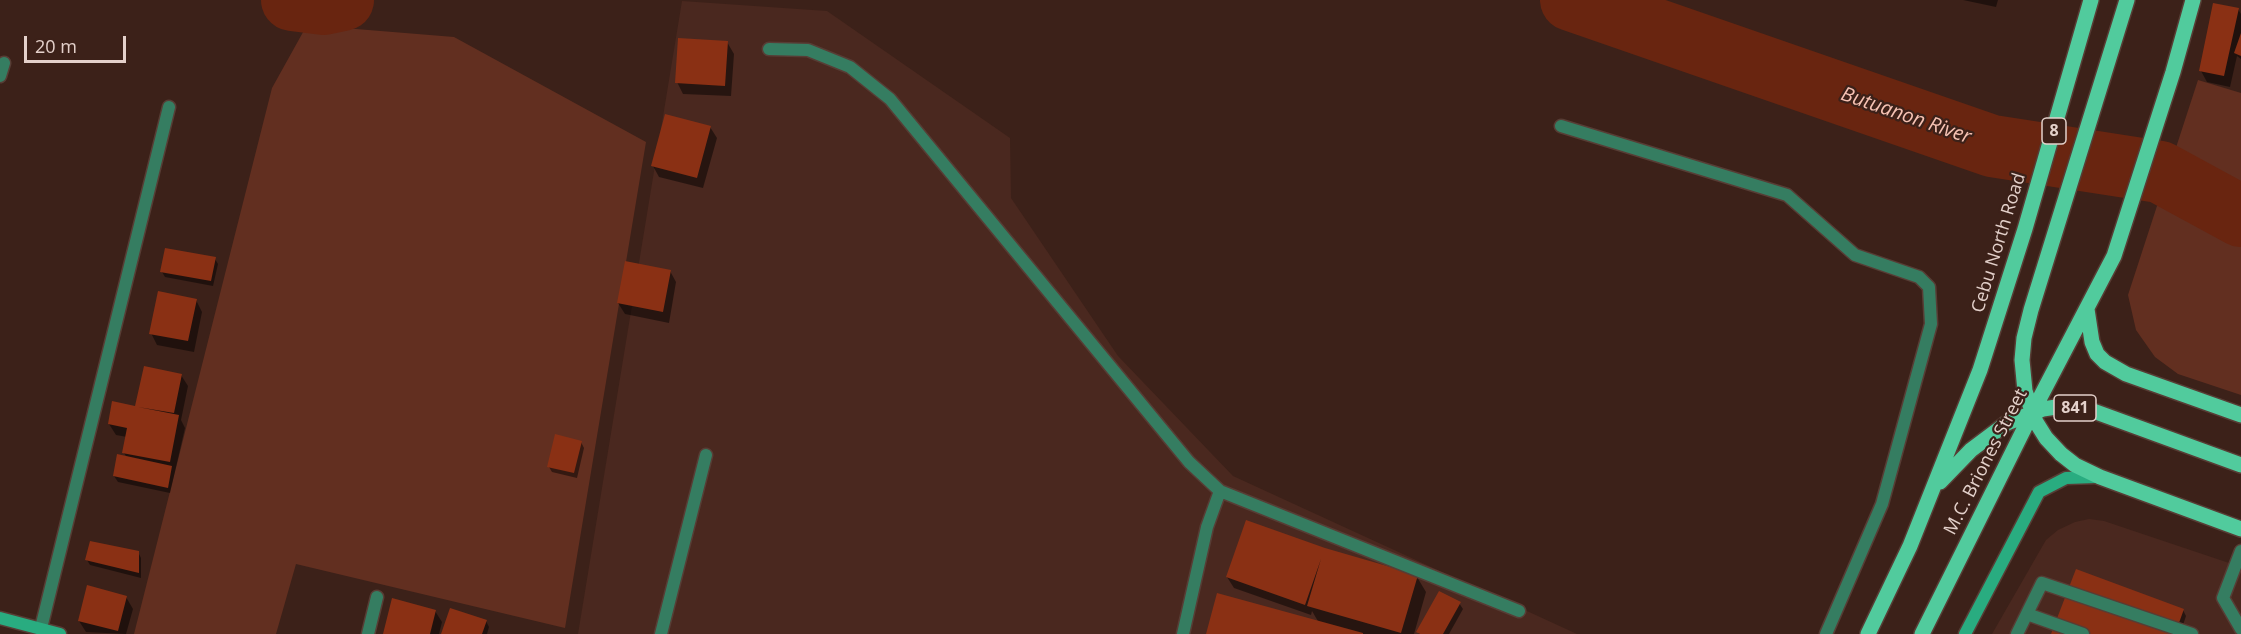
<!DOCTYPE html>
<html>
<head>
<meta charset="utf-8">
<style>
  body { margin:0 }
  #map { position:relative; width:2241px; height:634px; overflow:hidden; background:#3c2119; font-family:"Open Sans",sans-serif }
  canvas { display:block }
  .scale { position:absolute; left:24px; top:36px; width:102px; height:27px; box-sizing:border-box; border:3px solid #e4d1cb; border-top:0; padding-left:8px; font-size:18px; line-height:21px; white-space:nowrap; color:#e4d1cb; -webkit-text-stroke:4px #3c2119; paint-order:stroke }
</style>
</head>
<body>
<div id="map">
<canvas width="2241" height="634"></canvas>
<div class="scale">20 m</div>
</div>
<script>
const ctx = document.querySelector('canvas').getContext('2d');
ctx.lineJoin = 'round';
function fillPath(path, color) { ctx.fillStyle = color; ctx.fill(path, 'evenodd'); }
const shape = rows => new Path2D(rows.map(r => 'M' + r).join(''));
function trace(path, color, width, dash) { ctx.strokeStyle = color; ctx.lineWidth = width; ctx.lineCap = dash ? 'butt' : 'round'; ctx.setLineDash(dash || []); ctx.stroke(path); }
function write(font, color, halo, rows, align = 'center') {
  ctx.font = font + ' "Open Sans",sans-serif'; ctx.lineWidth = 4.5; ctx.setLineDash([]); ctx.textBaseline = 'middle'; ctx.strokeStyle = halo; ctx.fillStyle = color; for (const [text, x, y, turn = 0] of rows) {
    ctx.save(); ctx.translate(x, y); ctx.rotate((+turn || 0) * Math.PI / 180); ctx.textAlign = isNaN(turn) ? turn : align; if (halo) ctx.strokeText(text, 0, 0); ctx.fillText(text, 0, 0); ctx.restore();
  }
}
const built = shape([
  [682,1,827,11,1010,138,1011,198,1118,356,1233,476,1577,634,578,634],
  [2089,519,2104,521,2241,567,2241,634,1992,634,2046,540,2058,530,2075,522]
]);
const green = shape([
  [307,25,454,37,646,142,565,628,296,564,276,634,134,634,272,88],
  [2198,80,2241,93,2241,395,2178,374,2155,357,2136,330,2128,295]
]);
const shadow = shape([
  [1963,0,1998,0,1996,7],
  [2238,9,2241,14,2241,59,2237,56,2230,87,2207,82,2201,71],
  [727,42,734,54,731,96,683,94,677,82],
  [710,127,717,138,703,188,659,177,653,166],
  [215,259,218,264,213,286,165,277,162,272],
  [670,271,676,282,669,323,625,314,618,303],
  [196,300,202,312,194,352,157,345,151,333],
  [181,375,188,386,181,420,185,428,170,493,118,482,114,476,127,458,124,453,127,437,116,435,109,424,136,408],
  [581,442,584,448,577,478,552,472,549,467],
  [1325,550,1417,577,1426,592,1414,634,1207,634,1319,623,1312,611,1311,615,1234,588,1227,577],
  [138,552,141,558,141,578,90,565,87,560],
  [126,597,133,609,126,634,86,632,79,621],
  [1459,603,1463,609,1449,634,1419,634,1418,632],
  [2183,610,2186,616,2180,634,2052,634],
  [435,611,442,622,439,634,385,634],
  [486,621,489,627,487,634,443,634]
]);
const river = shape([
  [292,0,324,4,343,0],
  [1571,0,1992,146,2160,172,2241,216]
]);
const building = shape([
  [2213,3,2239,8,2224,76,2199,71],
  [2241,33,2241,56,2234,53],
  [678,38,728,41,725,86,675,83],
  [665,114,711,126,697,178,651,166],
  [165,248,216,257,211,281,160,272],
  [625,261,671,270,663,312,617,303],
  [158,291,197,299,188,341,149,334],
  [144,366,182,374,174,413,138,407,179,415,170,462,122,453,127,428,108,424,112,401,135,406],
  [555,434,582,441,574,473,547,467],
  [117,454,172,466,168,488,113,476],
  [1246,520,1325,548,1418,575,1401,633,1307,606,1321,559,1305,605,1226,577],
  [90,541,139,551,139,573,85,560],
  [2076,569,2184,609,2175,634,2051,634],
  [87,585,127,596,118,631,78,621],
  [1439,591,1461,602,1443,634,1420,634,1416,632],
  [1217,593,1363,633,1363,634,1206,634],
  [392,598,436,610,430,634,383,634],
  [450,608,487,620,482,634,441,634]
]);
const lane = shape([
  [769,49,808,50,850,67,890,99,1189,462,1220,491,1207,527,1183,634],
  [1220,491,1519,611],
  [2241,551,2223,598,2241,629],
  [2027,614,2083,634],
  [368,634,377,597],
  [661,634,706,455],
  [2017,634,2042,583,2192,634]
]);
const street = shape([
  [0,76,4,63],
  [1561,126,1787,195,1855,255,1919,277,1929,287,1931,324,1882,504,1826,634],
  [41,628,169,107]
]);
const secondary = shape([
  [0,618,60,634],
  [1965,634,2039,492,2066,478,2096,477]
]);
const primary = shape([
  [2127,0,2031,310,2024,338,2022,360,2025,391,2036,422,2046,438,2061,454,2075,465,2100,477,2241,529],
  [2087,309,2092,342,2097,354,2105,362,2126,374,2241,415],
  [1940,482,1971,450,2007,423,2043,409,2063,406,2096,412,2241,465],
  [1868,634,1910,546,1980,370,2025,229,2091,0],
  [1922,634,2032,413,2114,256,2173,72,2193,0]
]);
const shields = [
  [2054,131,24],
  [2075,408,42]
];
const shieldNames = [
  ["8",2054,131],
  ["841",2075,408]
];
const streetNames = [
  ["Cebu North Road",1999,243,-73],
  ["M.C. Briones Street",1986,462,-63]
];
const waterNames = [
  ["Butuanon River",1906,116,19]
];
fillPath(built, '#4a281f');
fillPath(green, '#622f20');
fillPath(shadow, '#0007');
trace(river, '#692510', 62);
fillPath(building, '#8a3014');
trace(lane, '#573d35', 15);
trace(street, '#573d35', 15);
trace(secondary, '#573d35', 15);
trace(primary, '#573d35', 18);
trace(lane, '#357d61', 12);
trace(street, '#357d61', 12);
trace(secondary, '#29ac80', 12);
trace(primary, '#51cb9d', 15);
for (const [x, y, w] of shields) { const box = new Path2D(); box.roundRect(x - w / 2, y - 13, w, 26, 4.5); ctx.fillStyle = '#3c2119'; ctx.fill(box); trace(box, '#e4d1cb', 1.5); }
write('bold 16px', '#e4d1cb', null, shieldNames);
write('18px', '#e4d1cb', '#3c2119', streetNames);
write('italic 20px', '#f6c2b3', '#3c2119', waterNames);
</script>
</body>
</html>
